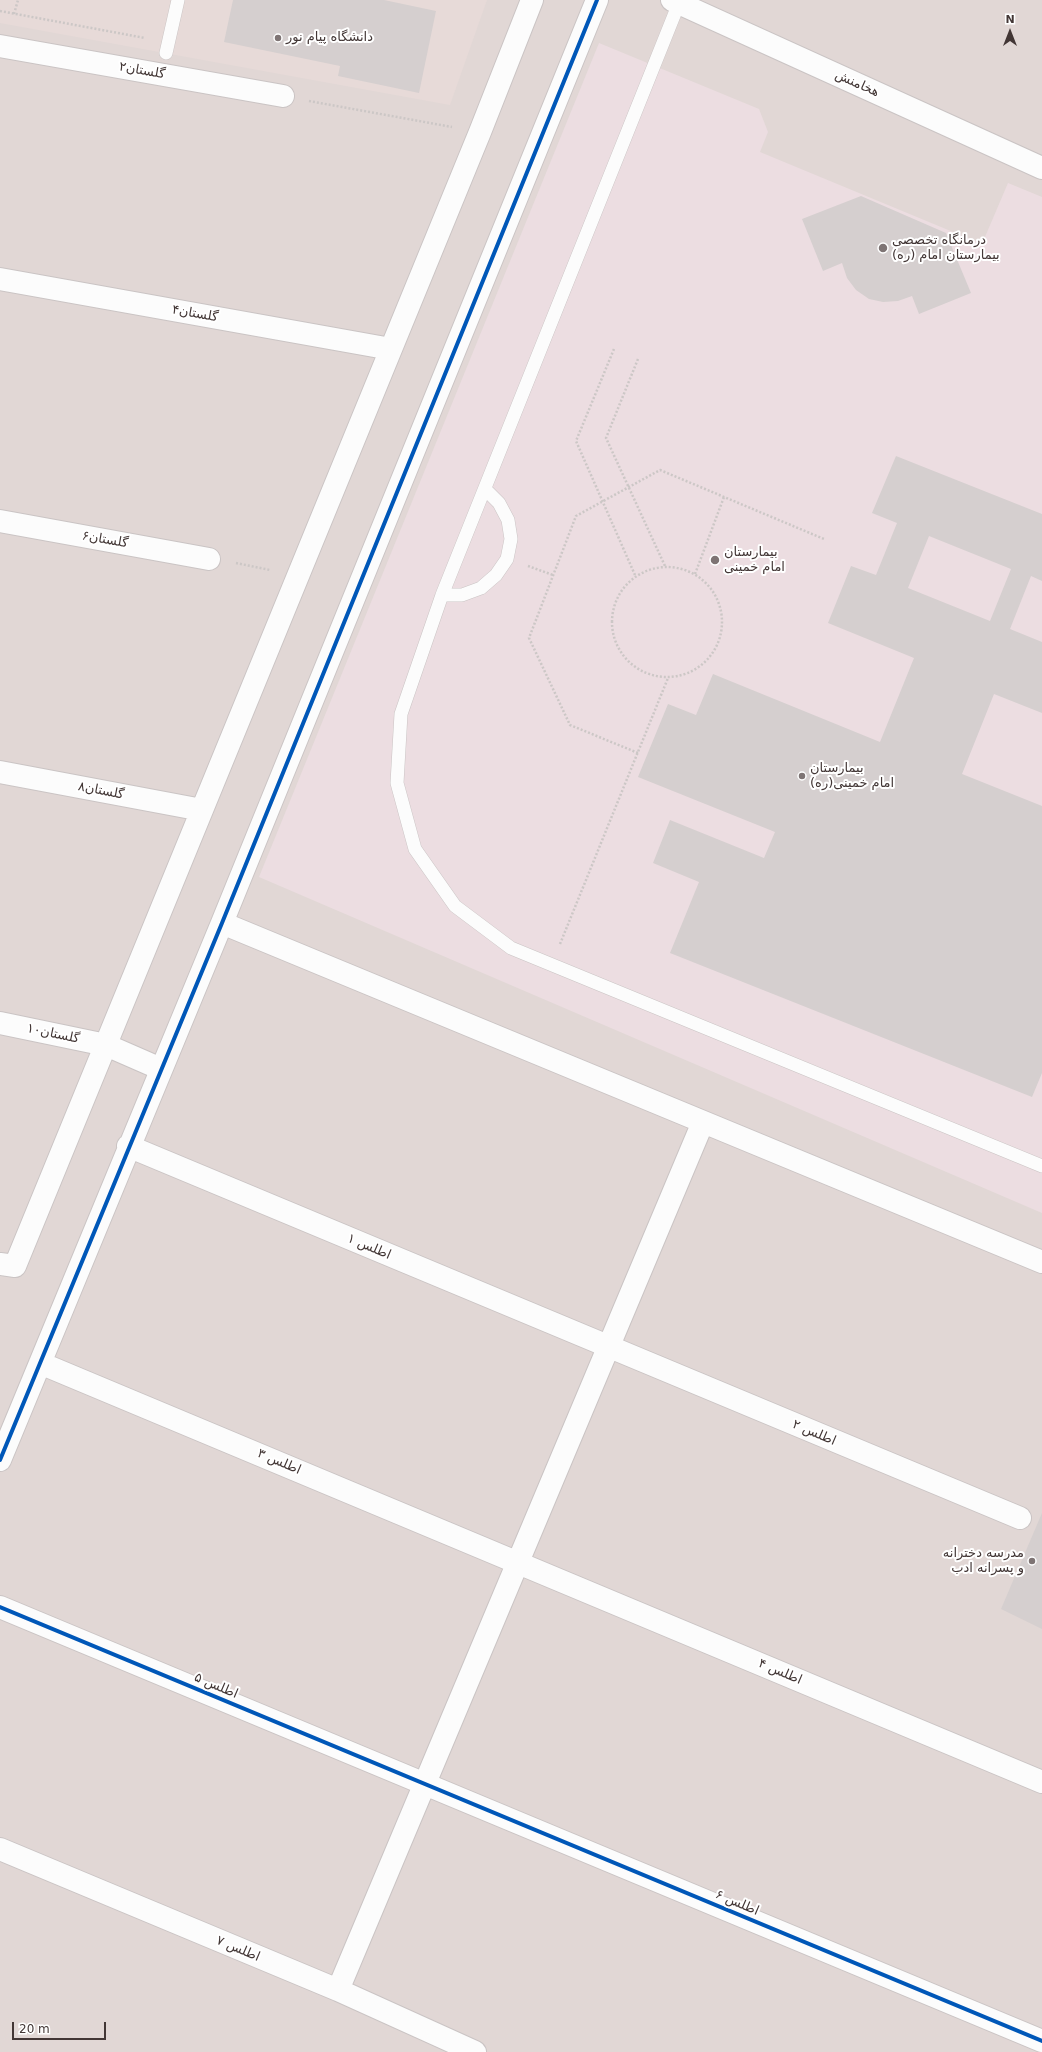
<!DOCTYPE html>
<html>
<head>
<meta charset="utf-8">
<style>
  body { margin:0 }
  #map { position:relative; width:1042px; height:2052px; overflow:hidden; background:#ede8e8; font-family:"DejaVu Sans",sans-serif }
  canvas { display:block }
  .north { position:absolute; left:990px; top:12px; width:40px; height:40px; -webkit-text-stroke:3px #fff; paint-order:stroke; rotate:0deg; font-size:11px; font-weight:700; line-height:16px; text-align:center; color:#423635 }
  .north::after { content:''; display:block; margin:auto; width:14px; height:18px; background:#423635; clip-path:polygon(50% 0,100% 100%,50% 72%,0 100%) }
  .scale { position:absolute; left:12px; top:2022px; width:94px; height:18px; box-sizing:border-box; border:2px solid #423635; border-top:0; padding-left:5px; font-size:12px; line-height:14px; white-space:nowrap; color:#423635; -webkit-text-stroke:3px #fff; paint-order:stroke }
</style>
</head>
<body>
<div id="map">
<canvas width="1042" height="2052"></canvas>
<div class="north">N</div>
<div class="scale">20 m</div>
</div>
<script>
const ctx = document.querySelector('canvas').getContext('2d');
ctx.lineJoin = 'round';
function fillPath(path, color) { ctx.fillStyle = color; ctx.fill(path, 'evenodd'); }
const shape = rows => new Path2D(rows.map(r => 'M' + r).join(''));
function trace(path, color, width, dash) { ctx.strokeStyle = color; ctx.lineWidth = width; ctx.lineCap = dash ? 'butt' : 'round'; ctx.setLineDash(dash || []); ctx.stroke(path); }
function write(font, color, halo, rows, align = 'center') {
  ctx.font = font + ' "DejaVu Sans","Noto Naskh Arabic",sans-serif'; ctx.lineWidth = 4; ctx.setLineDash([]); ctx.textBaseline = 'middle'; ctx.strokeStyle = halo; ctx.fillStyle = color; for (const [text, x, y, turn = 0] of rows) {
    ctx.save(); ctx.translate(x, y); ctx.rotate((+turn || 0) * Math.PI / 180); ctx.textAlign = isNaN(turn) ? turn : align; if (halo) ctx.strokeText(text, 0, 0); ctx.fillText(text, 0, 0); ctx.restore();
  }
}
const residential = shape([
  [0,0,1042,0,1042,2052,0,2052]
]);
const education = shape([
  [0,0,487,0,450,105,0,23]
]);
const medical = shape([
  [599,43,759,109,768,132,760,152,982,244,1008,183,1042,197,1042,1213,259,877]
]);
const building = shape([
  [233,0,384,0,436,11,419,93,338,76,340,66,224,42],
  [861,196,946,233,971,293,919,314,912,296,898,301,883,302,869,299,856,290,847,278,842,263,823,271,802,219],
  [896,456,1042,514,1042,581,1031,576,1010,629,1042,642,1042,713,994,694,962,774,1042,806,1042,1073,1032,1097,670,953,699,882,653,863,670,820,764,858,775,832,638,777,668,704,696,715,713,674,880,742,914,658,828,623,851,566,876,575,897,523,872,513],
  [929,536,1011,569,990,621,908,588],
  [1042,1513,1042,1629,1001,1609]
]);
const path = shape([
  [0,11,145,38],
  [14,14,18,0],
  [309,101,452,127],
  [614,349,576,441,635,575],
  [638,359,606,438,665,566],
  [236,563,270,570],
  [528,566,553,575],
  '612 622a55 55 0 1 1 110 0a55 55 0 1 1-110 0Z',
  [695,574,724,497],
  [638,753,570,725,529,638,576,516,660,470,824,539],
  [560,944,668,678]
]);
const service = shape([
  [679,3,442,595,401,714,397,783,415,849,455,906,511,948,1042,1166],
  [166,53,178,0],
  [442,595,462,595,481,588,496,575,507,559,511,539,508,520,499,503,485,489]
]);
const minor = shape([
  [0,46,283,96],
  [0,279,391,349],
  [0,521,209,559],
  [0,772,202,810],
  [222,923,1042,1262],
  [0,1023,106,1045,161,1069],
  [128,1146,1020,1518],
  [0,1264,15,1266,480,132,532,0],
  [40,1363,1042,1782],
  [0,1460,222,923,597,0],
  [0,1607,1042,2041],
  [0,1849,338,1990,475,2052],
  [338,1990,703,1122]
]);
const tertiary = shape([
  [672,0,1042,168]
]);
const cycleway = shape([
  [0,1460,222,923,597,0],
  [0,1607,1042,2041]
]);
const markers = [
  [278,38,4,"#7e7474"],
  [883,248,5,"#7e7474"],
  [715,560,5,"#7e7474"],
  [802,776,4,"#7e7474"],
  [1032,1561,4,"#7e7474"]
];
const poiNames = [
  ["دانشگاه پیام نور",286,38],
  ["درمانگاه تخصصی",892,241],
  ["بیمارستان امام (ره)",892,256],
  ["بیمارستان",724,553],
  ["امام خمینی",724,568],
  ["بیمارستان",810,769],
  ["امام خمینی(ره)",810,784],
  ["مدرسه دخترانه",1024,1554,"right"],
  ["و پسرانه ادب",1024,1569,"right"]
];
const streetNames = [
  ["گلستان۲",142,71,10],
  ["هخامنش",857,84,24],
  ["گلستان۴",195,314,10],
  ["گلستان۶",105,540,10],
  ["گلستان۸",101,791,11],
  ["گلستان۱۰",53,1034,12],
  ["اطلس ۱",369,1247,23],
  ["اطلس ۲",814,1433,23],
  ["اطلس ۳",279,1462,23],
  ["اطلس ۴",780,1672,23],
  ["اطلس ۵",216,1686,23],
  ["اطلس ۶",737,1903,23],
  ["اطلس ۷",238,1949,23]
];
fillPath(residential, '#e1d7d5');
fillPath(education, '#e7dad8');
fillPath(medical, '#ecdde1');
fillPath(building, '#d5cfcf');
trace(service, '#cac4c4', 14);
trace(minor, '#cac4c4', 24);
trace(tertiary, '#cac4c4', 24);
trace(path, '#ccc7c6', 2.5, [2, 2]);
trace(service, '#fcfcfc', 13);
trace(minor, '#fcfcfc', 22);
trace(tertiary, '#fcfcfc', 22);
trace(cycleway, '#0057b8', 4);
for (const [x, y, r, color] of markers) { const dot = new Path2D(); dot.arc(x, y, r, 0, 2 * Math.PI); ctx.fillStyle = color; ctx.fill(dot); trace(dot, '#fff', 1.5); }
write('13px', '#423635', '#fff', poiNames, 'left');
write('13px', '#423635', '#fff', streetNames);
</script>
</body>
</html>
